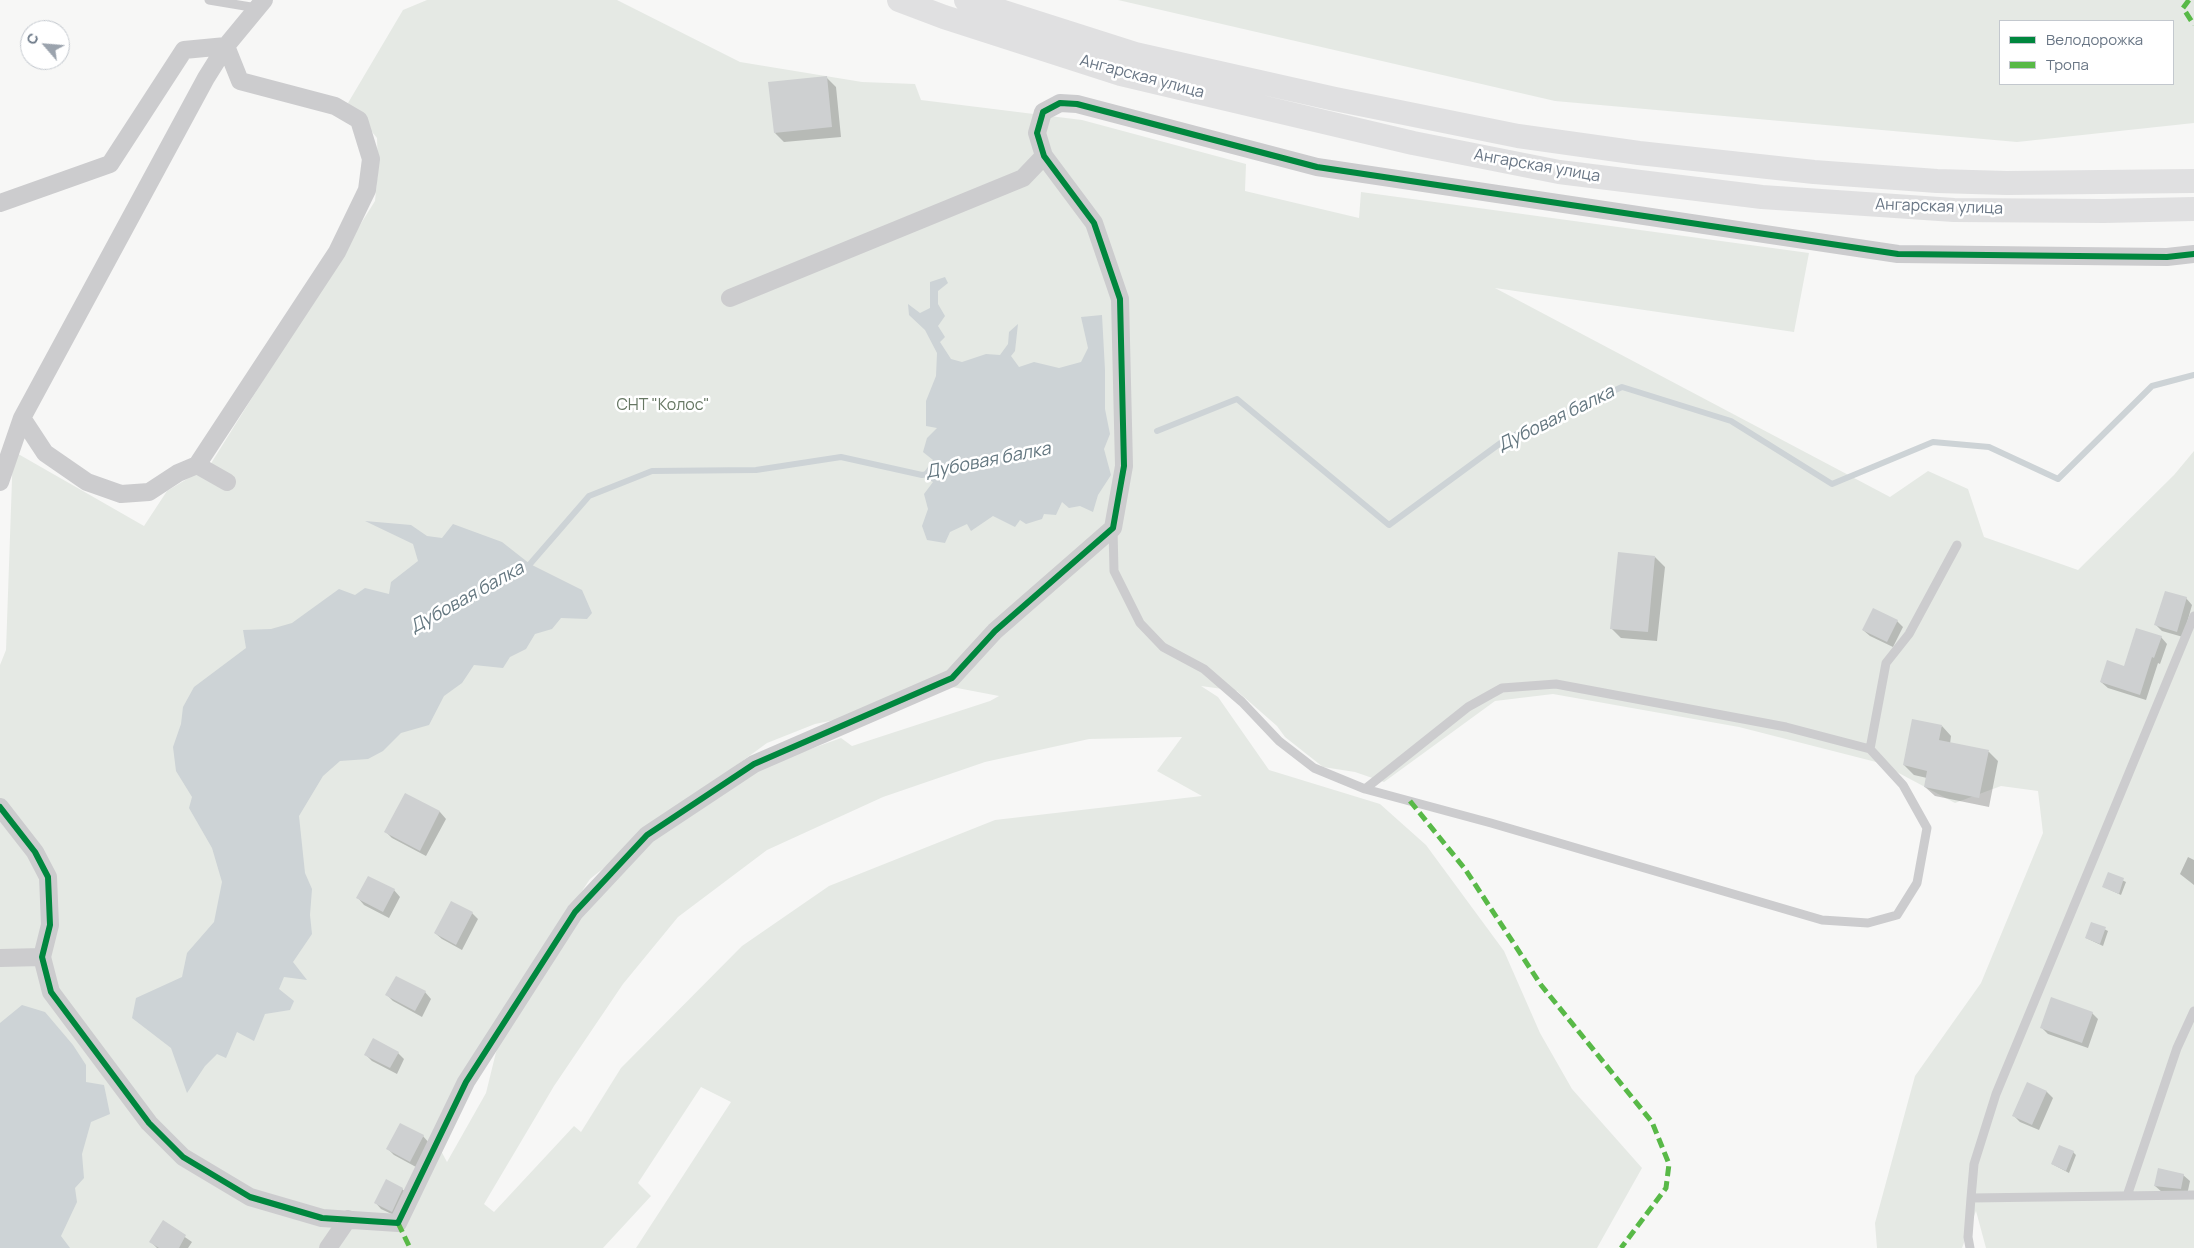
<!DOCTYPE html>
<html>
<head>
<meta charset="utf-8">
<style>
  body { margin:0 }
  #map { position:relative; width:2194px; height:1248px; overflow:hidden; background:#f7f7f6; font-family:Manrope,sans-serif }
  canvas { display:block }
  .legend { position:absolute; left:1999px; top:20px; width:175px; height:65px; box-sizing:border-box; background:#fff; border:1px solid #c3c8ce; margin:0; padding:6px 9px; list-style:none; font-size:15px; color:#697685 }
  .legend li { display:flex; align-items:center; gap:10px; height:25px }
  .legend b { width:25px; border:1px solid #c3c8ce }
  .north { position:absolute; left:20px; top:20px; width:50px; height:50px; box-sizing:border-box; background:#fff; border:1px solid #c3c8ce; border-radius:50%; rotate:297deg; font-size:14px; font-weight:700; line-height:20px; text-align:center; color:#697685 }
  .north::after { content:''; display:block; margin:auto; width:18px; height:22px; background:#9ba3ad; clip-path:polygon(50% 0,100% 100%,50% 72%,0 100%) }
</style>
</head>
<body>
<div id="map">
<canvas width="2194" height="1248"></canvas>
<ul class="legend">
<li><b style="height:6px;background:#00873e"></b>Велодорожка</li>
<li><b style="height:6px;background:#58b947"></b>Тропа</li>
</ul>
<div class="north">С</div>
</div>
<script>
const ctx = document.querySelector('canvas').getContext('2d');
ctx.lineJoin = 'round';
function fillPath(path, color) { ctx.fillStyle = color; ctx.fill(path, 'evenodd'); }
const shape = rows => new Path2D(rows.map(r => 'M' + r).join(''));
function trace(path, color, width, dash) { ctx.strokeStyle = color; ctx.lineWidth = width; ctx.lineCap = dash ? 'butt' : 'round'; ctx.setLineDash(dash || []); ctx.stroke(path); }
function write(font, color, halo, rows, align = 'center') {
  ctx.font = font + ' Manrope,sans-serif'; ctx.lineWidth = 5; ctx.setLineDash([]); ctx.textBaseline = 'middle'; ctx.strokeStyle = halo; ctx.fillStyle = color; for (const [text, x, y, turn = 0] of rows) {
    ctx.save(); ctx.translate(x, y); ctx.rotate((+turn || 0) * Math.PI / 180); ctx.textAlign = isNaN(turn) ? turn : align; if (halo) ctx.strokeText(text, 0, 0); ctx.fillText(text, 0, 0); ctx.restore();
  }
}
const green = shape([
  [427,0,617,0,740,62,862,82,915,84,921,100,1082,120,1246,164,1245,191,1359,218,1361,192,1809,253,1794,332,1495,288,1890,497,1928,471,1968,489,1984,537,2078,570,2174,475,2194,451,2194,1248,1986,1248,1976,1211,1962,1248,1877,1248,1875,1223,1915,1076,1981,983,2043,833,2038,791,2001,786,1955,803,1880,763,1739,727,1553,694,1495,701,1384,782,1355,772,1323,767,1285,737,1277,726,1237,691,1201,686,1218,697,1269,770,1380,804,1426,845,1504,951,1540,1033,1572,1089,1642,1168,1597,1248,636,1248,731,1102,701,1087,638,1183,651,1196,603,1248,0,1248,0,665,6,650,13,451,144,526,167,491,210,465,375,201,378,170,377,138,348,103,403,10],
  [931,683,999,696,990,701,852,746,841,738,761,767,653,840,564,918,590,879,693,797,767,743,815,724,869,713],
  [1182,737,1157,771,1202,796,995,820,829,886,742,946,621,1068,581,1132,574,1126,494,1212,484,1204,554,1086,623,984,678,917,767,850,883,797,985,762,1089,739],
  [499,1040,486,1093,447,1162,432,1134],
  [1118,0,2194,0,2194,123,2017,142,1555,101],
  [2173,21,2173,84,2000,84,2000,21]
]);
const water = shape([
  [945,277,948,283,938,291,938,304,945,316,938,326,945,337,940,342,951,359,962,362,986,354,1000,355,1008,344,1009,332,1018,324,1015,351,1011,356,1019,367,1034,362,1059,368,1081,362,1088,348,1081,317,1102,315,1105,370,1105,409,1110,434,1104,449,1111,475,1098,495,1093,512,1080,506,1069,508,1062,502,1056,515,1044,514,1042,519,1026,524,1020,520,1015,527,993,516,971,531,967,524,950,532,945,543,927,540,922,526,928,509,924,494,933,482,922,475,933,460,923,452,927,438,937,428,926,426,926,401,936,376,937,353,925,330,909,315,908,304,920,313,930,308,930,282],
  [365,521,411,525,427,536,442,538,453,524,502,542,530,564,582,590,592,613,587,619,561,618,552,629,535,634,526,649,510,657,503,668,474,665,462,683,444,696,429,725,401,733,383,751,368,759,340,761,323,776,299,816,305,873,312,889,310,915,312,934,293,962,307,980,284,977,279,989,294,1001,290,1010,265,1014,254,1041,237,1032,226,1058,217,1054,205,1066,187,1093,171,1048,132,1018,136,998,182,977,187,953,214,922,222,882,212,848,189,808,192,797,176,771,173,747,181,724,183,707,194,687,246,648,243,630,271,629,292,623,339,589,355,595,365,588,389,594,391,582,418,561,413,544],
  [22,1005,45,1012,73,1045,86,1065,86,1082,104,1085,110,1114,91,1122,82,1154,84,1178,75,1188,77,1202,61,1236,70,1248,0,1248,0,1023]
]);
const shadow = shape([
  [826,77,836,87,841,137,784,142,775,133],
  [1655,557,1665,567,1657,641,1621,638,1611,628],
  [2186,598,2192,605,2183,637,2162,631,2156,625],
  [1897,621,1903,627,1893,647,1870,636,1863,630],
  [2161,637,2167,644,2160,664,2158,663,2146,700,2108,688,2101,682,2124,667],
  [1942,726,1951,736,1950,744,1989,752,1998,761,1989,807,1935,796,1925,787,1927,778,1914,775,1904,765],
  [406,795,440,812,446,819,426,856,392,838,386,832],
  [2188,857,2194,860,2194,885,2180,874],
  [2109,874,2126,882,2121,895,2104,887],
  [394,890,400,897,389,918,364,905,358,898],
  [472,913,478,919,462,950,442,939,435,933],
  [2092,923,2108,931,2103,946,2086,938],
  [425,992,431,999,422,1017,393,1001,387,995],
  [2092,1013,2098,1019,2088,1048,2048,1034,2042,1028],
  [398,1053,404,1059,397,1074,372,1061,365,1054],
  [2028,1084,2047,1092,2053,1098,2039,1130,2020,1122,2014,1116],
  [423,1136,429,1143,416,1167,394,1155,388,1149],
  [2073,1152,2076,1155,2069,1173,2052,1164],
  [2183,1175,2190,1181,2187,1195,2162,1192,2155,1186],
  [402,1189,409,1195,398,1217,381,1209,375,1202],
  [163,1222,192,1242,188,1248,157,1248,151,1242]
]);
const stream = shape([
  [1157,431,1237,399,1389,525,1506,439,1622,387,1731,421,1832,484,1933,442,1989,447,2058,479,2152,386,2194,375],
  [523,568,530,564,589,496,652,471,756,470,841,457,922,475,928,474]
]);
const building = shape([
  [827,76,832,127,774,133,768,82],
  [1618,552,1655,556,1648,632,1610,629],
  [2165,591,2187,597,2177,632,2154,625],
  [1873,608,1898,620,1887,642,1862,630],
  [2136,628,2162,636,2154,658,2152,657,2140,695,2100,682,2107,660,2124,666],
  [1912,719,1942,725,1939,740,1989,750,1979,798,1924,787,1927,771,1903,765],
  [405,793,440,811,420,851,384,832],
  [2108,872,2124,878,2119,894,2102,887],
  [368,876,395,889,383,912,356,898],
  [451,901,473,912,456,945,434,933],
  [2091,922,2106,927,2100,944,2085,938],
  [396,976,426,991,415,1011,385,995],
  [2051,997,2093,1012,2082,1043,2040,1028],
  [373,1038,399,1052,390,1068,364,1055],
  [2027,1082,2047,1091,2032,1125,2012,1116],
  [400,1123,424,1135,410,1162,386,1149],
  [2059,1145,2074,1151,2066,1171,2051,1164],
  [2158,1168,2184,1174,2181,1189,2154,1186],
  [386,1179,403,1188,392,1212,374,1203],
  [163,1220,186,1235,179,1248,159,1248,149,1242]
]);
const lane = shape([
  [209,0,257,8],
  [1113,529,1114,571,1140,623,1163,647,1204,669,1242,702,1279,741,1314,768,1365,789,1491,823,1822,920,1868,923,1897,915,1917,883,1927,828,1903,785,1870,749,1786,727,1556,684,1502,688,1468,707,1365,789],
  [1870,749,1886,663,1909,634,1957,545],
  [2127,1196,2177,1048,2194,1011],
  [1971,1198,1974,1164,1996,1094,2194,616],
  [1970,1248,1968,1237,1971,1198,2194,1195]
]);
const street = shape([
  [0,203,110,164,184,50,226,46,240,81,335,106,359,120,371,159,367,190,337,252,197,465,227,482],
  [730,298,1023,178,1044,156],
  [22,418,45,453,87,482,121,494,149,492,178,473,197,465],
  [0,482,22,418,206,78,226,46,264,0],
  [0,807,35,852,48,877,50,925,42,957,51,992,149,1123,183,1157,250,1197,322,1218,398,1223,466,1082,575,912,647,835,754,764,952,678,995,631,1113,528,1124,466,1120,299,1094,223,1044,156,1037,133,1043,112,1060,103,1077,104,1317,167,1898,254,2167,257,2194,254],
  [0,958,42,957],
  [328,1248,348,1219]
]);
const secondary = shape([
  [899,0,944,17,1121,74,1413,143,1559,172,1762,197,1954,210,2104,211,2194,209],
  [966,0,1135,54,1335,99,1518,136,1639,153,1814,172,1937,181,2007,183,2194,181]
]);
const quiet = shape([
  [2189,0,2183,8,2194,25],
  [1410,801,1465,869,1541,985,1652,1122,1669,1164,1666,1188,1621,1248],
  [398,1223,410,1248]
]);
const cycleway = shape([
  [0,807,35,852,48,877,50,925,42,957,51,992,149,1123,183,1157,250,1197,322,1218,398,1223,466,1082,575,912,647,835,754,764,952,678,995,631,1113,528,1124,466,1120,299,1094,223,1044,156,1037,133,1043,112,1060,103,1077,104,1317,167,1898,254,2167,257,2194,254]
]);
const streetNames = [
  ["Ангарская улица",1142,77,15],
  ["Ангарская улица",1537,166,10],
  ["Ангарская улица",1939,207,2]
];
const parkNames = [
  ["СНТ \"Колос\"",663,406]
];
const waterNames = [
  ["Дубовая балка",1556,419,-26],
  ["Дубовая балка",988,461,-11],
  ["Дубовая балка",467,598,-29]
];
fillPath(green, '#e5e9e4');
fillPath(water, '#cdd3d6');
fillPath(shadow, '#0003');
trace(stream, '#cdd3d6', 6);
fillPath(building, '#ced0d1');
trace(lane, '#ccccce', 9);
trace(street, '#ccccce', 18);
trace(secondary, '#e0e0e1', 24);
trace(quiet, '#58b947', 5, [10, 5]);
trace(cycleway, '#00873e', 6);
write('16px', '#697685', '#fff', streetNames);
write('16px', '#667763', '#fff', parkNames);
write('italic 18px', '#647780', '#fff', waterNames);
</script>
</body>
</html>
